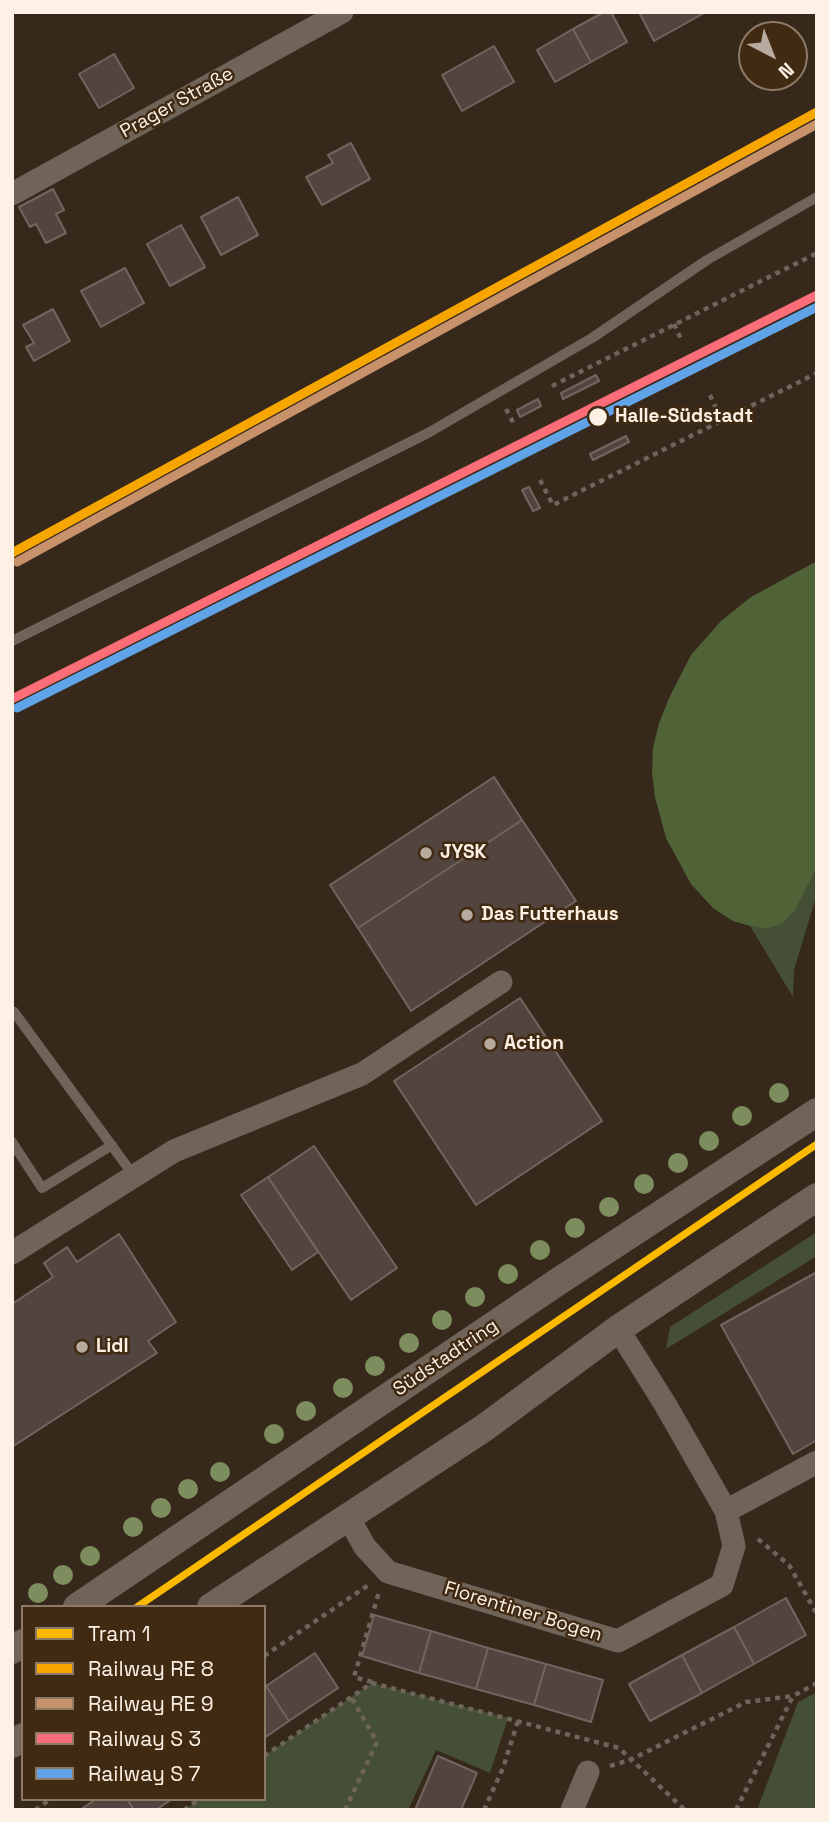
<!DOCTYPE html>
<html>
<head>
<meta charset="utf-8">
<style>
  body { margin:0 }
  #map { position:relative; width:829px; height:1822px; overflow:hidden; background:#36291c; font-family:"Space Grotesk",sans-serif }
  canvas { display:block }
  .frame { position:absolute; inset:0; border:14px solid #fdf1e6; pointer-events:none }
  .legend { position:absolute; left:21px; top:1605px; width:245px; height:196px; box-sizing:border-box; background:#402a12; border:2px solid #8c7a67; margin:0; padding:9px 12px; list-style:none; font-size:21px; color:#fdf1e6 }
  .legend li { display:flex; align-items:center; gap:14px; height:35px }
  .legend b { width:35px; border:2px solid #8c7a67 }
  .north { position:absolute; left:738px; top:21px; width:70px; height:70px; box-sizing:border-box; background:#402a12; border:2px solid #8c7a67; border-radius:50%; rotate:138deg; font-size:19px; font-weight:700; line-height:28px; text-align:center; color:#fdf1e6 }
  .north::after { content:''; display:block; margin:auto; width:24px; height:32px; background:#b7ab9f; clip-path:polygon(50% 0,100% 100%,50% 72%,0 100%) }
</style>
</head>
<body>
<div id="map">
<canvas width="829" height="1822"></canvas>
<div class="frame"></div>
<ul class="legend">
<li><b style="height:9px;background:#fbba00"></b>Tram 1</li>
<li><b style="height:9px;background:#f7a600"></b>Railway RE 8</li>
<li><b style="height:9px;background:#c7916a"></b>Railway RE 9</li>
<li><b style="height:9px;background:#fb6e77"></b>Railway S 3</li>
<li><b style="height:9px;background:#60a3e7"></b>Railway S 7</li>
</ul>
<div class="north">N</div>
</div>
<script>
const ctx = document.querySelector('canvas').getContext('2d');
ctx.lineJoin = 'round';
function fillPath(path, color) { ctx.fillStyle = color; ctx.fill(path, 'evenodd'); }
const shape = rows => new Path2D(rows.map(r => 'M' + r).join(''));
function trace(path, color, width, dash) { ctx.strokeStyle = color; ctx.lineWidth = width; ctx.lineCap = dash ? 'butt' : 'round'; ctx.setLineDash(dash || []); ctx.stroke(path); }
function write(font, color, halo, rows, align = 'center') {
  ctx.font = font + ' "Space Grotesk",sans-serif'; ctx.lineWidth = 5; ctx.setLineDash([]); ctx.textBaseline = 'middle'; ctx.strokeStyle = halo; ctx.fillStyle = color; for (const [text, x, y, turn = 0] of rows) {
    ctx.save(); ctx.translate(x, y); ctx.rotate((+turn || 0) * Math.PI / 180); ctx.textAlign = isNaN(turn) ? turn : align; if (halo) ctx.strokeText(text, 0, 0); ctx.fillText(text, 0, 0); ctx.restore();
  }
}
const green = shape([
  [817,868,817,894,794,970,793,997,750,926,767,929,795,910],
  [817,1232,817,1256,666,1349,670,1327],
  [372,1683,508,1718,490,1773,436,1750,408,1810,184,1810,200,1799,264,1799,264,1756],
  [817,1692,817,1810,757,1810,798,1702]
]);
const forest = shape([
  [817,561,817,868,795,910,782,923,767,929,750,926,733,921,713,908,691,884,666,838,655,797,652,772,653,748,659,723,670,696,691,655,721,621,751,597]
]);
const building = shape([
  [604,12,611,12,627,42,591,62,573,29,604,12],
  [639,12,706,12,654,41,639,12],
  [573,29,591,62,555,82,537,50,573,29],
  [494,46,514,82,462,111,442,75,494,46],
  [114,54,134,88,99,108,79,74,114,54],
  [351,143,370,179,322,205,306,177,333,163,328,155,351,143],
  [53,189,64,210,56,214,66,233,46,243,36,224,30,227,19,207,53,189],
  [238,197,258,235,221,255,201,217,238,197],
  [181,225,205,267,170,286,147,244,181,225],
  [125,268,144,303,101,327,81,291,125,268],
  [53,309,70,341,34,361,26,347,34,343,23,325,53,309],
  [596,375,599,381,563,399,561,393,596,375],
  [538,399,541,406,520,417,517,410,538,399],
  [626,436,629,442,593,460,590,454,626,436],
  [529,487,540,508,533,511,522,490,529,487],
  [494,777,522,820,358,928,330,885,494,777],
  [522,820,576,901,411,1011,358,928,522,820],
  [520,998,602,1121,476,1205,394,1081,520,998],
  [314,1146,397,1268,351,1300,268,1177,314,1146],
  [268,1177,318,1252,292,1270,241,1195,268,1177],
  [119,1234,176,1322,148,1341,157,1353,12,1447,12,1304,53,1277,44,1263,67,1247,77,1262,119,1234],
  [817,1272,817,1440,793,1454,721,1325,817,1272],
  [786,1598,806,1635,754,1664,734,1627,786,1598],
  [374,1615,431,1631,419,1673,362,1656,374,1615],
  [734,1627,754,1664,702,1693,682,1655,734,1627],
  [431,1631,488,1648,476,1689,419,1673,431,1631],
  [488,1648,546,1664,534,1705,476,1689,488,1648],
  [315,1653,338,1688,289,1721,266,1686,315,1653],
  [682,1655,702,1693,650,1721,629,1684,682,1655],
  [546,1664,603,1680,591,1722,534,1705,546,1664],
  [266,1686,289,1721,264,1738,264,1687,266,1686],
  [438,1756,477,1773,461,1810,415,1810,438,1756],
  [96,1799,127,1799,134,1810,80,1810,96,1799],
  [127,1799,172,1799,156,1810,134,1810,127,1799]
]);
const path = shape([
  [674,324,681,339],
  [552,386,817,253],
  [710,395,722,421],
  [506,409,514,424],
  [540,480,553,505,817,373],
  [758,1539,789,1565,817,1614],
  [264,1656,370,1584],
  [372,1682,354,1677,379,1592],
  [264,1756,372,1683,619,1748,685,1810],
  [610,1766,630,1760,746,1702,793,1696],
  [35,1810,51,1799],
  [184,1810,200,1799],
  [345,1810,377,1742,351,1697],
  [484,1810,503,1768,518,1721],
  [736,1810,793,1696,817,1683]
]);
const service = shape([
  [12,641,428,433,592,338,707,260,817,197],
  [12,1013,14,1012,134,1176],
  [12,1142,42,1188,112,1145]
]);
const minor = shape([
  [12,194,342,12],
  [12,1253,174,1151,362,1074,501,982],
  [618,1329,665,1404,726,1511],
  [348,1517,365,1547,388,1572,618,1641,722,1585,734,1546,726,1511,817,1462],
  [572,1810,588,1772]
]);
const tertiary = shape([
  [77,1607,559,1281,817,1112],
  [211,1607,484,1428,618,1329,817,1197],
  [12,1650,23,1643],
  [12,1744,23,1737]
]);
const rail1 = shape([
  [12,553,817,112]
]);
const rail2 = shape([
  [17,562,817,124]
]);
const rail3 = shape([
  [12,699,817,295]
]);
const rail4 = shape([
  [17,708,817,307]
]);
const tram1 = shape([
  [137,1607,817,1144]
]);
const trees = [
  [779,1093],
  [742,1116],
  [709,1141],
  [678,1163],
  [644,1184],
  [609,1207],
  [575,1228],
  [540,1250],
  [508,1274],
  [475,1297],
  [442,1320],
  [409,1343],
  [375,1366],
  [343,1388],
  [306,1411],
  [274,1434],
  [220,1472],
  [188,1489],
  [161,1508],
  [133,1527],
  [90,1556],
  [63,1575],
  [38,1593]
];
const markers = [
  [598,417,10,"#fdf1e6"],
  [426,853,7,"#b7ab9f"],
  [467,915,7,"#b7ab9f"],
  [490,1044,7,"#b7ab9f"],
  [82,1347,7,"#b7ab9f"]
];
const streetNames = [
  ["Prager Straße",177,103,-29],
  ["Südstadtring",446,1358,-34],
  ["Florentiner Bogen",523,1612,17]
];
const stopNames = [
  ["Halle-Südstadt",615,417]
];
const poiNames = [
  ["JYSK",440,853],
  ["Das Futterhaus",481,915],
  ["Action",504,1044],
  ["Lidl",96,1347]
];
fillPath(green, '#454f35');
fillPath(forest, '#506337');
fillPath(building, '#52443f');
trace(building, '#72655f', 2);
trace(path, '#6f645a', 4.5, [5, 5]);
trace(service, '#706458', 10);
trace(minor, '#706458', 23);
trace(tertiary, '#706458', 28);
trace(rail1, '#f7a600', 9);
trace(rail2, '#c7916a', 9);
trace(rail3, '#fb6e77', 9);
trace(rail4, '#60a3e7', 9);
trace(tram1, '#fbba00', 7);
ctx.fillStyle = '#7d8d5d';
for (const [x, y] of trees) { ctx.beginPath(); ctx.arc(x, y, 10, 0, 2 * Math.PI); ctx.fill(); }
for (const [x, y, r, color] of markers) { const dot = new Path2D(); dot.arc(x, y, r, 0, 2 * Math.PI); ctx.fillStyle = color; ctx.fill(dot); trace(dot, '#402a12', 2.5); }
write('19px', '#fdf1e6', '#402a12', streetNames);
write('bold 19px', '#fdf1e6', '#402a12', stopNames, 'left');
write('bold 19px', '#fdf1e6', '#402a12', poiNames, 'left');
</script>
</body>
</html>
